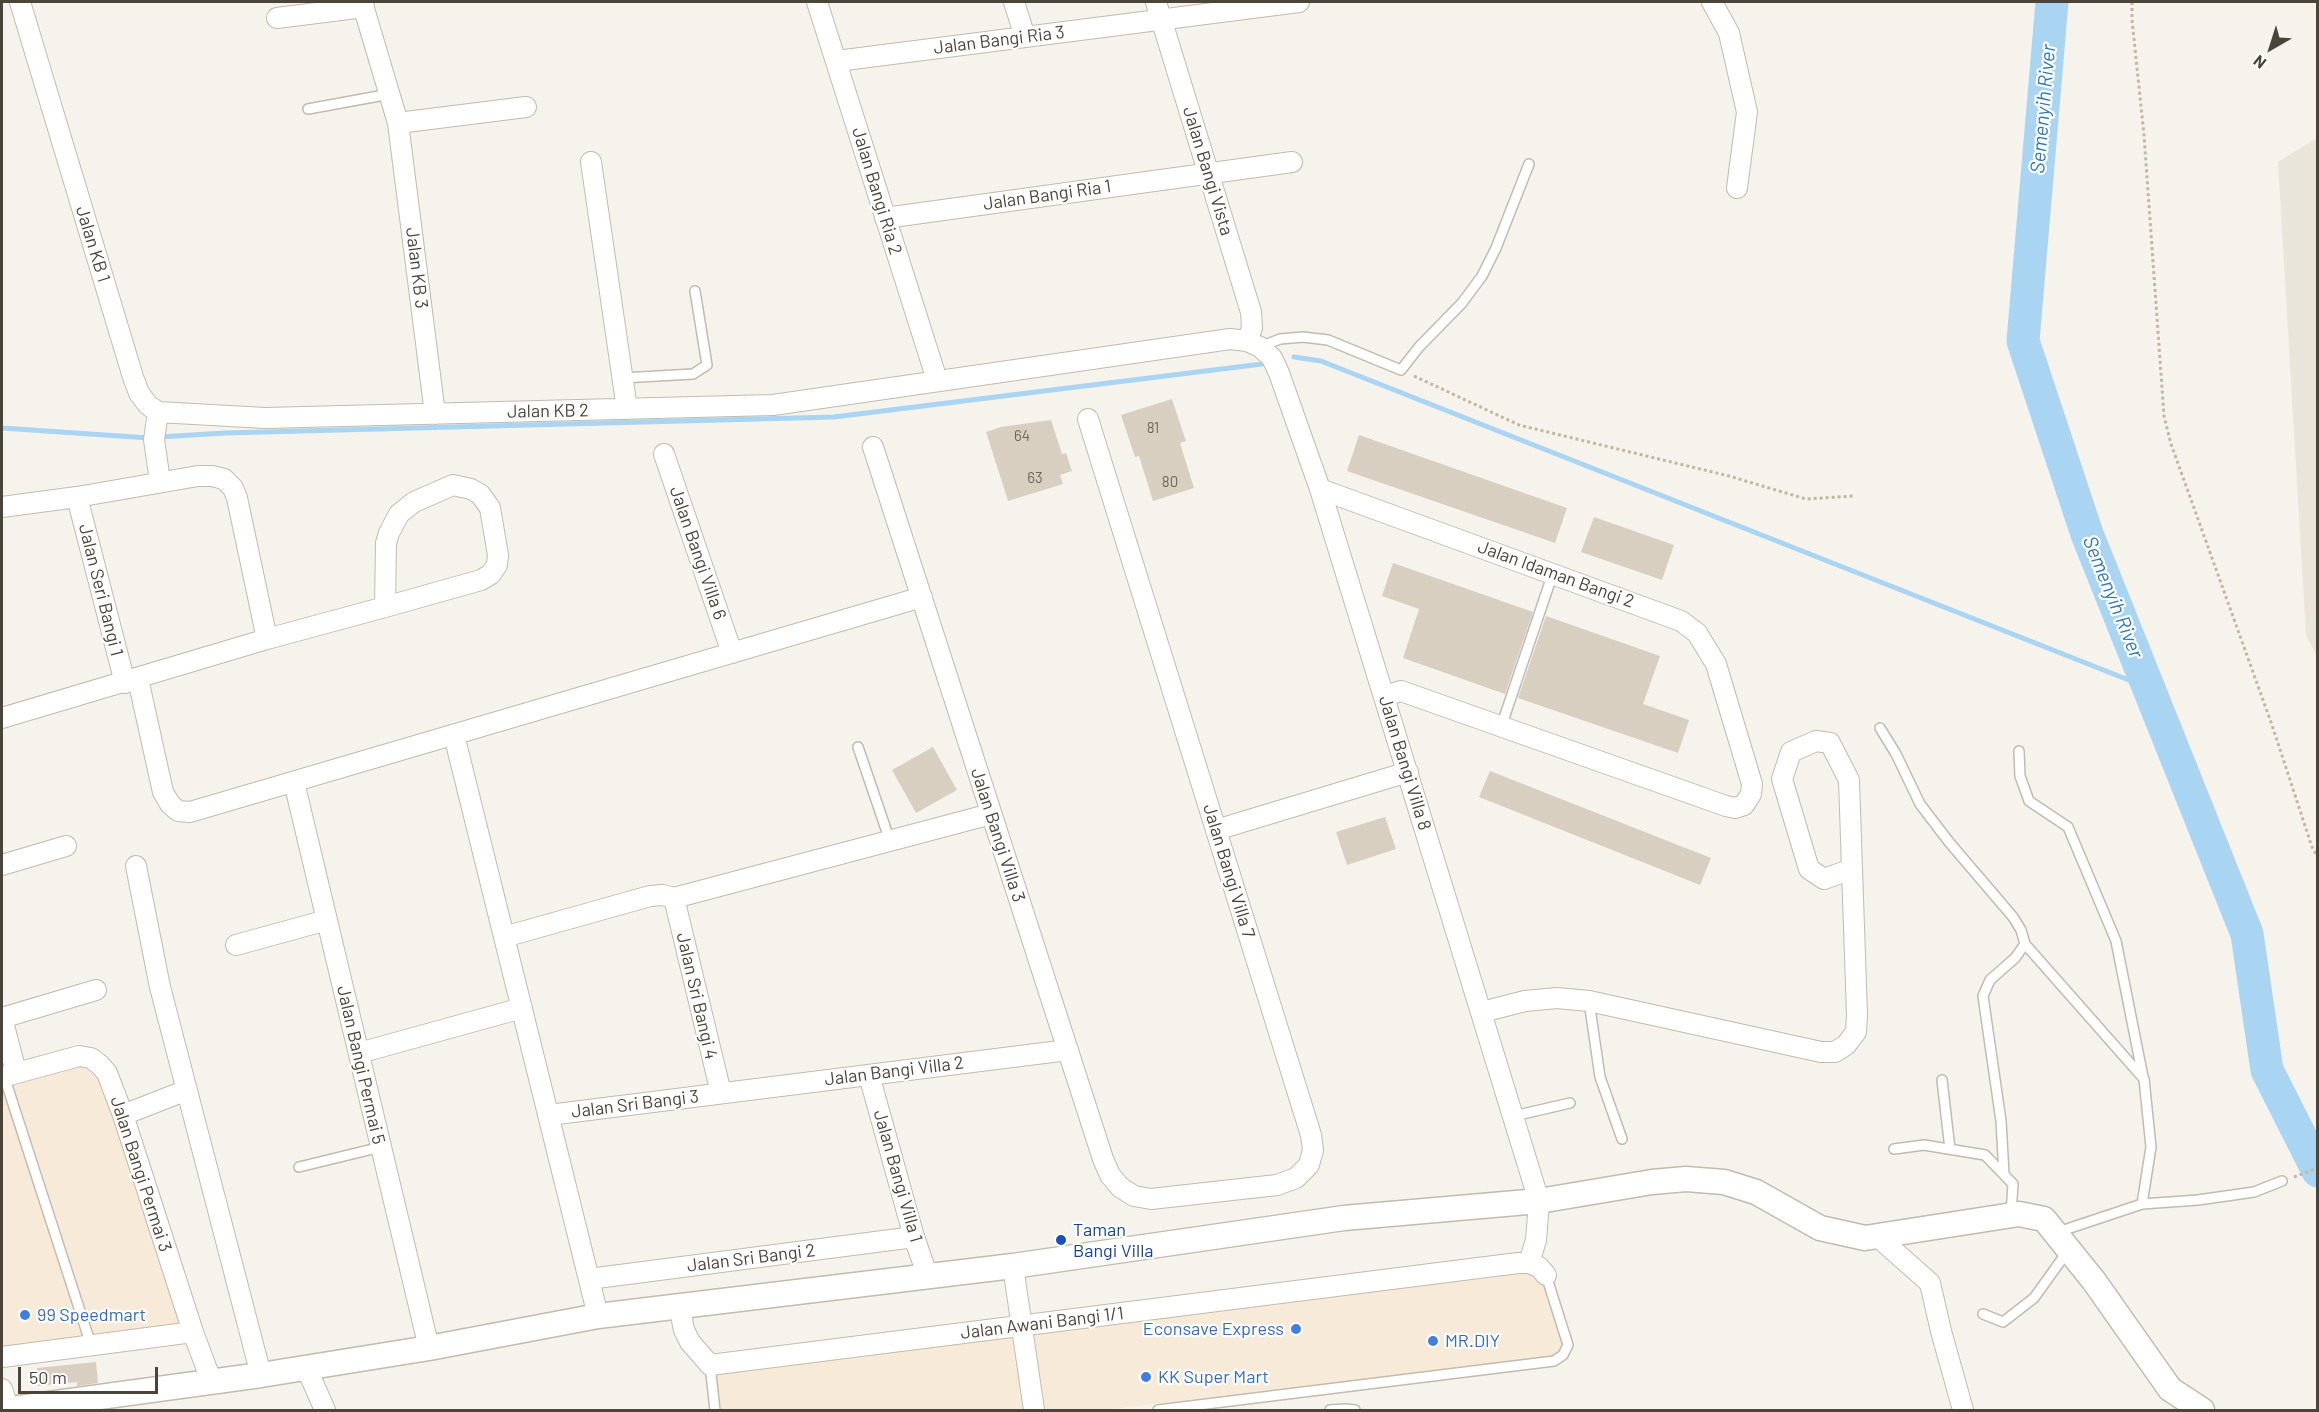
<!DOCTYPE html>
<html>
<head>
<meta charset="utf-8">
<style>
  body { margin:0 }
  #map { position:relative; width:2319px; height:1412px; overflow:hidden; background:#f6f3ec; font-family:Barlow,sans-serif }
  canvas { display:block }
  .frame { position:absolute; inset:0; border:3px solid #4b4439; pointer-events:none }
  .north { position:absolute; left:2241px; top:18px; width:60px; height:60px; -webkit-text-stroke:4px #fff; paint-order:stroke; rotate:219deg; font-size:16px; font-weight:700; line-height:24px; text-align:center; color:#4b4439 }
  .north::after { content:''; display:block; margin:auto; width:21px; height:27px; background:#4b4439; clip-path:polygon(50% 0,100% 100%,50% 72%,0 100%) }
  .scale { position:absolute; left:18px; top:1367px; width:140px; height:27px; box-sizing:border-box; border:3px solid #4b4439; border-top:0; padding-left:8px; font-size:18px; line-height:21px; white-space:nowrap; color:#4b4439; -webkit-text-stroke:4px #fff; paint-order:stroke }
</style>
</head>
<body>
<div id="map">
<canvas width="2319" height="1412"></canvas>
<div class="frame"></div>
<div class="north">N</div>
<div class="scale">50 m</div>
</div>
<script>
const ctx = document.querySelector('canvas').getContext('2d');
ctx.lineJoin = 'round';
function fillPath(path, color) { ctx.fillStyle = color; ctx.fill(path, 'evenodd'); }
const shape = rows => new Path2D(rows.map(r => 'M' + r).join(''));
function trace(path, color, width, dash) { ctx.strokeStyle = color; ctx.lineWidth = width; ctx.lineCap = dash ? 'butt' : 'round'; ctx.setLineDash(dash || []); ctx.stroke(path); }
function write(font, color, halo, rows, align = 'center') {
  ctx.font = font + ' Barlow,sans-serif'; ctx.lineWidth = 4.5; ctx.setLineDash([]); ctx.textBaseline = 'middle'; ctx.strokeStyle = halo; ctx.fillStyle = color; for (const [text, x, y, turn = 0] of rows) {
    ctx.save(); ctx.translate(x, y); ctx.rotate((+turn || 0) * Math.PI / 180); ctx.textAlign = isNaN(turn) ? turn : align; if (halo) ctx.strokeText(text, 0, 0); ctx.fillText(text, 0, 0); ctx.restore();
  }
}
const residential = shape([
  [2317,138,2317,656,2306,635,2278,162]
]);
const commercial = shape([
  [78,1064,91,1066,102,1076,183,1325,2,1350,2,1084],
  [1529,1271,1542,1281,1562,1344,1559,1352,1552,1356,1103,1410,720,1410,715,1373]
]);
const stream = shape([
  [1294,357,1321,361,2149,688],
  [2,428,149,438],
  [159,437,225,433,834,417,1262,364]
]);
const river = shape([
  [2052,2,2023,341,2087,534,2247,934,2267,1070,2318,1171]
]);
const building = shape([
  [1172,399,1186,441,1180,443,1194,488,1153,501,1139,456,1135,457,1121,415],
  [1051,420,1062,454,1066,453,1072,471,1060,475,1063,484,1008,501,986,432,1001,427],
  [1359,435,1567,508,1555,543,1347,471],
  [1594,517,1674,545,1662,580,1581,552],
  [1393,563,1533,612,1505,694,1403,658,1419,609,1382,596],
  [1546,616,1660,656,1643,704,1689,720,1678,753,1518,698],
  [933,747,957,790,916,813,892,770],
  [1490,771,1711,858,1700,885,1479,797],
  [1385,817,1396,849,1347,865,1336,832],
  [96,1362,98,1383,77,1386,77,1382,38,1386,37,1368]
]);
const path = shape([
  [2132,2,2132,20,2144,135,2164,416,2171,444,2272,725,2312,847,2318,857],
  [1414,376,1519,425,1729,476,1806,499,1854,496],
  [2294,1177,2318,1168]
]);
const service = shape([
  [308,109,390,94],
  [1260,347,1280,339,1303,337,1328,340,1401,370,1419,347,1462,303,1482,276,1496,248,1529,164],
  [622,378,693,374,707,365,695,291],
  [1501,727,1553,573],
  [1880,728,1896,754,1920,804,1949,842,2013,917,2021,930,2025,944,2144,1079,2151,1147,2142,1204],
  [858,747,890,841],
  [2019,751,2020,776,2029,801,2068,827,2116,941,2143,1077],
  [1589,1001,1600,1077,1622,1139],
  [4,1076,91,1345],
  [1942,1080,1950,1149],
  [1514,1116,1570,1103],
  [1894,1149,1924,1145,1985,1155,2013,1184,2011,1213],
  [299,1167,381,1147],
  [2004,1174,2001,1121,1983,996,1990,980,2015,958,2025,944],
  [2058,1232,2142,1204,2198,1200,2254,1192,2282,1181],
  [1983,1314,2003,1322,2034,1298,2067,1252],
  [710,1365,715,1410],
  [1158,1410,1554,1361,1563,1355,1568,1345,1546,1275],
  [1330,1410,1345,1409,1355,1410]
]);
const minor = shape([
  [20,2,133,377,139,393,148,405,158,412,154,440,160,481],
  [362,2,398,123],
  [817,2,937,380],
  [1014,2,1025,37],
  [1156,2,1251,312,1252,328,1247,341],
  [1712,2,1729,33,1747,112,1737,188],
  [277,18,364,7],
  [837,61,1299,2],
  [591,162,627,409],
  [885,218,1292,162],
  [158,412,265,418,773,405,1230,339,1247,341,1260,347,1272,358,1279,373,1320,489,1539,1201,1536,1240,1529,1263],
  [435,414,398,123,526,107],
  [873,447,1103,1159,1110,1175,1120,1187,1134,1196,1151,1199,1277,1185,1296,1178,1309,1165,1313,1150,1311,1135,1088,419],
  [664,454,732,653],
  [1320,489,1681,621,1697,633,1716,664,1752,784,1751,794,1744,805,1735,808,1726,806,1401,691,1385,696],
  [77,497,125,683],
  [2,507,77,497,198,476,212,476,224,479,233,488,237,498,267,639],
  [138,679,163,792,170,804,178,811,190,812,922,597],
  [2,718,267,639,385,607,481,580,491,574,497,565,498,555,490,508,480,494,471,489,453,485,414,502,399,514,389,533,386,543,385,607],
  [454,735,598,1316],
  [1816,741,1830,743,1849,780,1852,869,1824,879,1809,869,1782,779,1791,752,1816,741],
  [294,782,429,1348],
  [1216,830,1408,772],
  [2,865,66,846],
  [136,866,160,987,261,1375],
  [674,898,721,1093],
  [504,937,650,896,663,895,674,898,991,814],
  [236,945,327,920],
  [1482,1012,1525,1001,1557,998,1589,1001,1821,1052,1835,1052,1846,1045,1856,1032,1857,1015,1852,869],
  [2,1018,96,990],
  [2,1018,16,1072],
  [359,1053,522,1008],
  [869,1075,914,1237,928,1277],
  [2,1077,79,1056,91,1058,100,1065,107,1073,123,1115,193,1332,212,1383],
  [123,1115,187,1090],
  [549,1115,1068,1050],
  [1877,1236,1930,1283,1941,1331,1963,1410],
  [1013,1266,1034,1410],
  [589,1279,914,1237],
  [679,1305,684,1330,690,1342,710,1365,1518,1263,1529,1263,1539,1267,1546,1275],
  [2,1357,193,1332],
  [306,1367,325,1410],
  [2,1389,9,1410]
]);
const tertiary = shape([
  [5,1410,261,1375,429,1348,598,1316,1013,1266,1344,1218,1539,1201,1652,1182,1686,1179,1724,1182,1756,1192,1820,1228,1865,1238,2019,1214,2044,1219,2094,1281,2170,1389,2202,1410]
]);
const markers = [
  [1061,1240,6,"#1a4fb4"],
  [25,1315,6,"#3f7fe0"],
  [1296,1329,6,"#3f7fe0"],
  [1433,1341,6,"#3f7fe0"],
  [1146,1377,6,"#3f7fe0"]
];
const numberNames = [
  ["81",1153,428],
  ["64",1022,436],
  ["63",1035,478],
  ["80",1170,482]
];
const streetNames = [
  ["Jalan Bangi Ria 3",999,40,-7],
  ["Jalan Bangi Vista",1208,171,73],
  ["Jalan Bangi Ria 2",877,191,73],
  ["Jalan Bangi Ria 1",1047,195,-8],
  ["Jalan KB 1",93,244,73],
  ["Jalan KB 3",417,268,83],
  ["Jalan KB 2",548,411,-1],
  ["Jalan Bangi Villa 6",698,553,71],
  ["Jalan Idaman Bangi 2",1556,574,20],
  ["Jalan Seri Bangi 1",101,590,76],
  ["Jalan Bangi Villa 8",1405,763,73],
  ["Jalan Bangi Villa 3",998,835,72],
  ["Jalan Bangi Villa 7",1229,871,73],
  ["Jalan Sri Bangi 4",697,996,77],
  ["Jalan Bangi Permai 5",361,1065,77],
  ["Jalan Bangi Villa 2",894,1071,-7],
  ["Jalan Sri Bangi 3",635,1104,-7],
  ["Jalan Bangi Permai 3",141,1174,72],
  ["Jalan Bangi Villa 1",898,1176,74],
  ["Jalan Sri Bangi 2",751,1258,-7],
  ["Jalan Awani Bangi 1/1",1042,1323,-7]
];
const transitNames = [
  ["Taman",1073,1230],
  ["Bangi Villa",1073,1251]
];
const shopNames = [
  ["99 Speedmart",37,1315],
  ["Econsave Express",1284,1329,"right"],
  ["MR.DIY",1445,1341],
  ["KK Super Mart",1158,1377]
];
const waterNames = [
  ["Semenyih River",2043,109,-85],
  ["Semenyih River",2113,597,68]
];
fillPath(residential, '#eae5da');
fillPath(commercial, '#f7ead8');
trace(stream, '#a9d4f2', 5);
trace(river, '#a9d4f2', 33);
fillPath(building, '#d8cfc1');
trace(service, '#c2bbae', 12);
trace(minor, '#c2bbae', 22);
trace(tertiary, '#c2bbae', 27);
trace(path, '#c4b79f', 3, [3, 3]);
trace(service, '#fff', 9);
trace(minor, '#fff', 20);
trace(tertiary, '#fff', 24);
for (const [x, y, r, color] of markers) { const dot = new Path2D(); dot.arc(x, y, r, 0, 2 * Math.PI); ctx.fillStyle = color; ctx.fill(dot); trace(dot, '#fff', 2); }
write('15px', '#6e675b', null, numberNames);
write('18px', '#4b4439', '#fff', streetNames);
write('18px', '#164399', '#fff', transitNames, 'left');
write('18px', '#366cbe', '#fff', shopNames, 'left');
write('italic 20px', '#2e7ab2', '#fff', waterNames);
</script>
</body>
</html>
